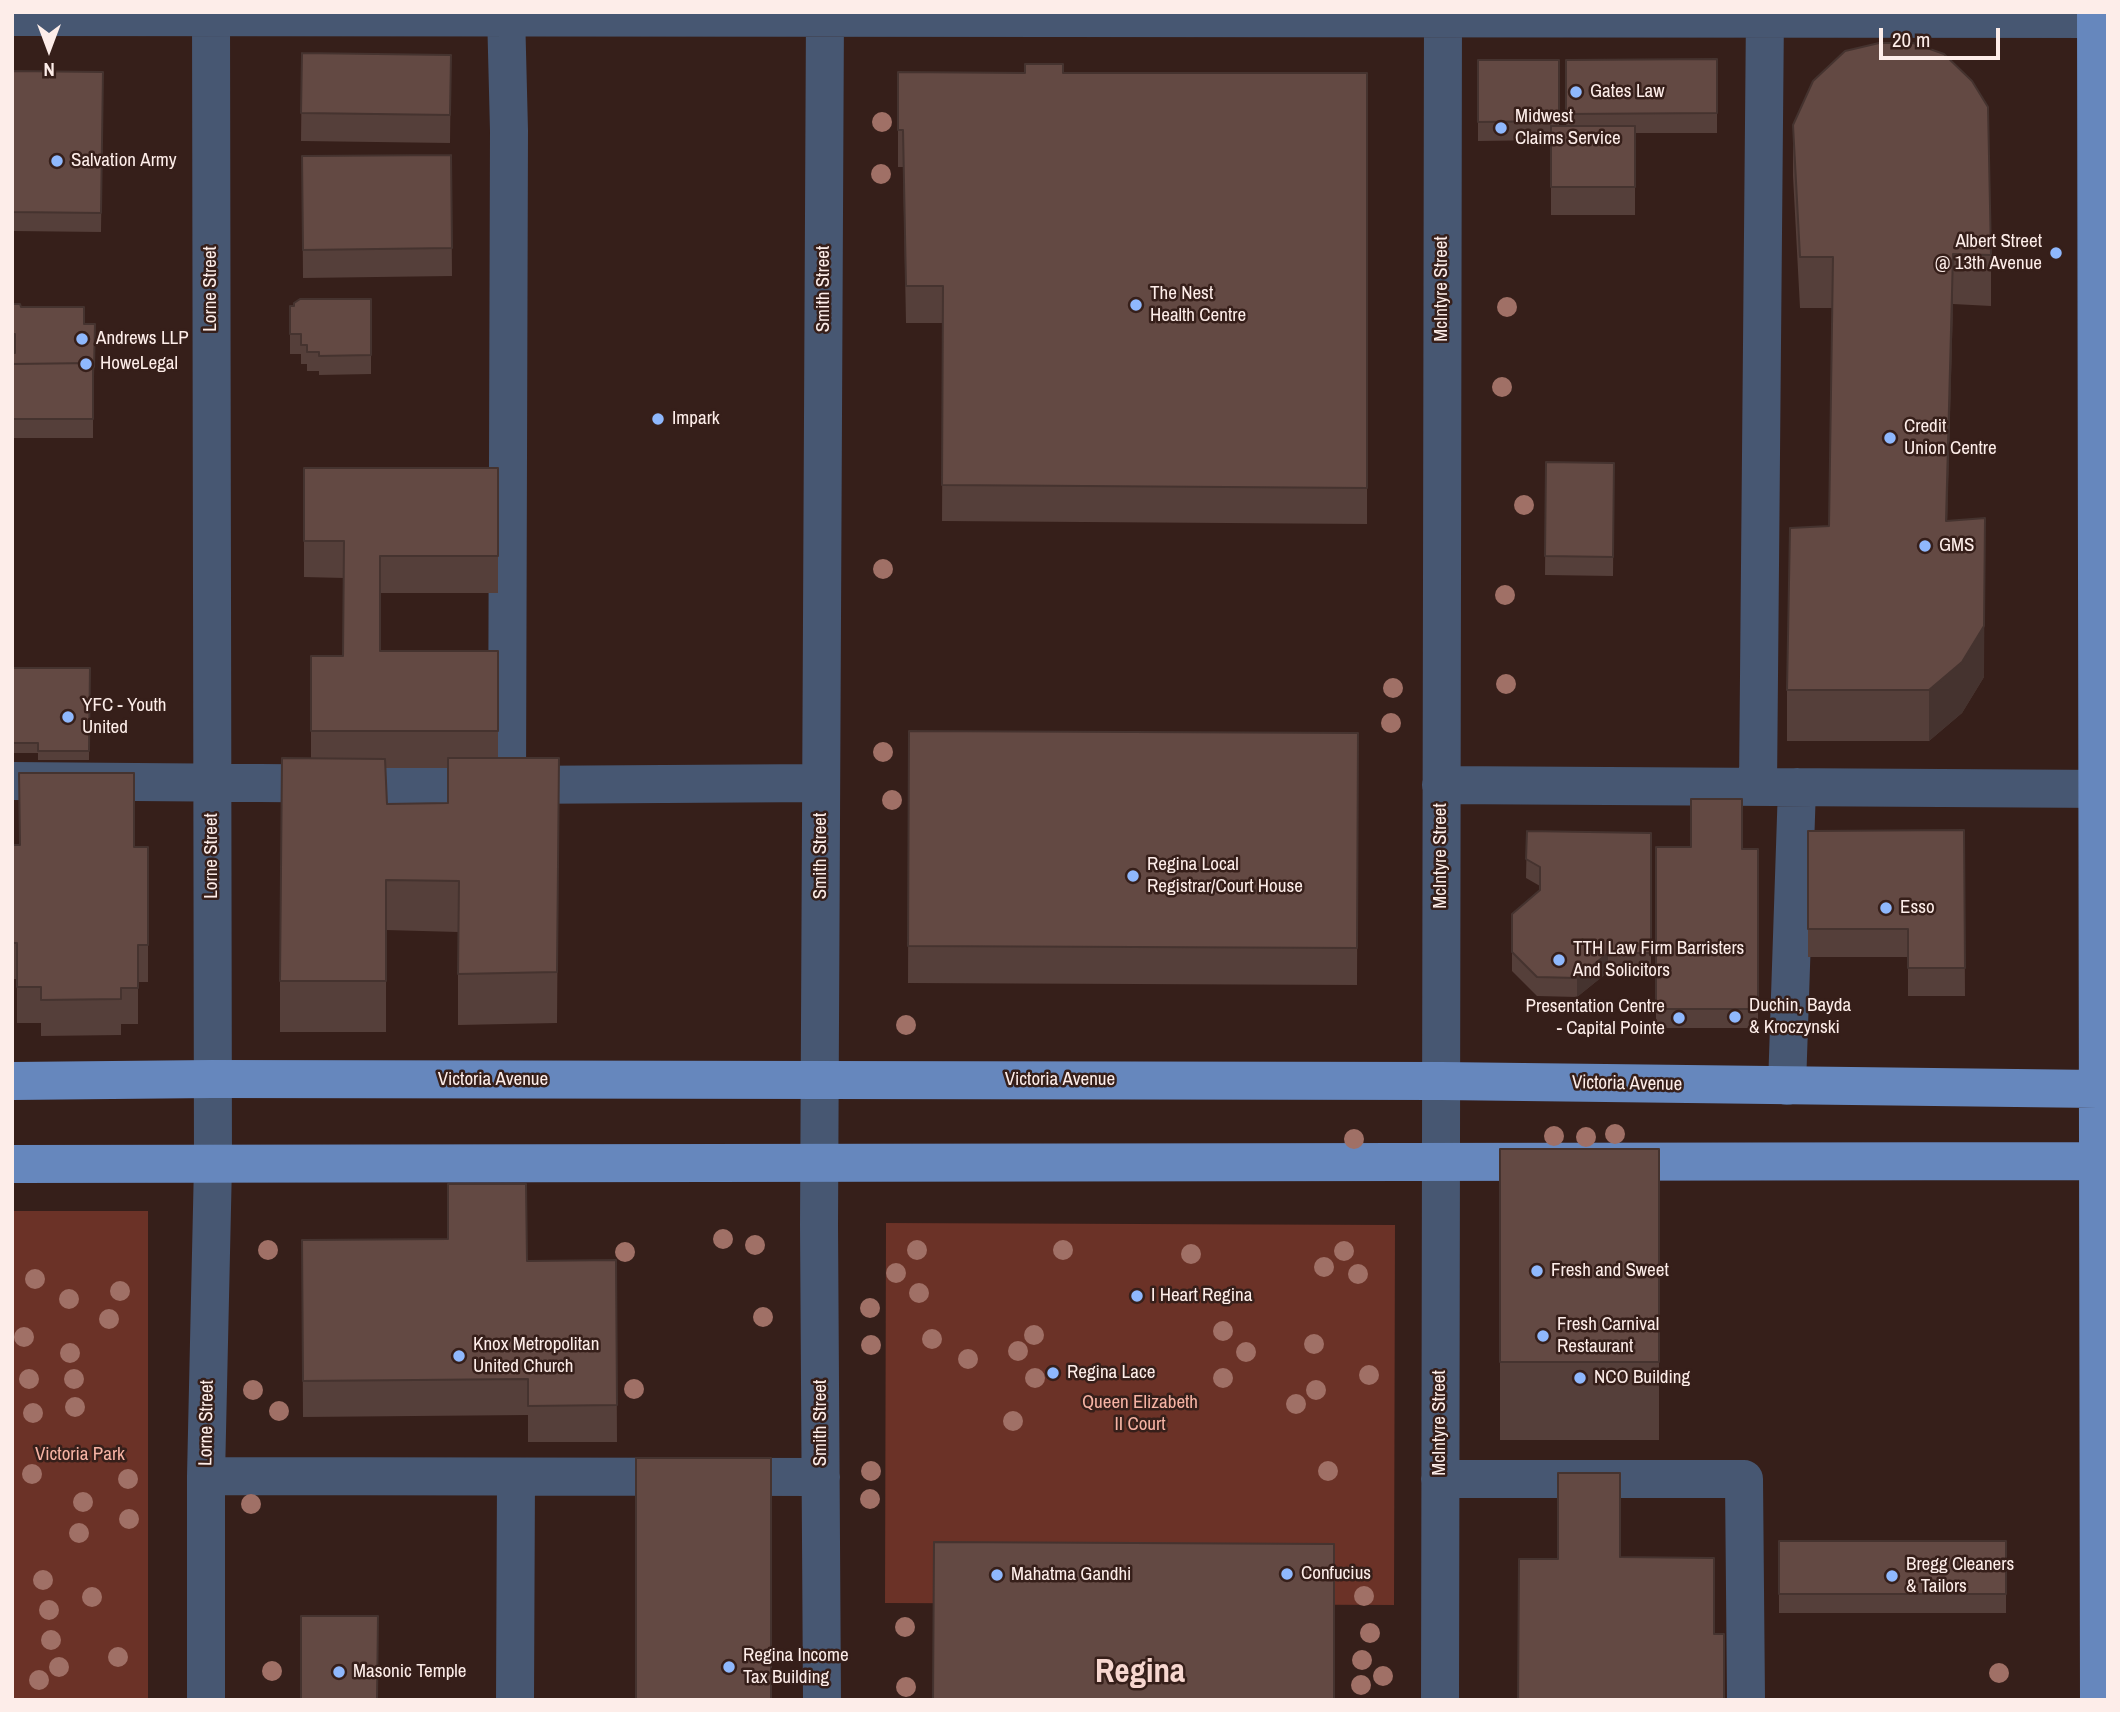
<!DOCTYPE html>
<html>
<head>
<meta charset="utf-8">
<style>
  body { margin:0 }
  #map { position:relative; width:2120px; height:1712px; overflow:hidden; background:#361f1a; font-family:"Archivo Narrow",sans-serif }
  canvas { display:block }
  .frame { position:absolute; inset:0; border:14px solid #fdede9; pointer-events:none }
  .north { position:absolute; left:14px; top:14px; width:70px; height:70px; -webkit-text-stroke:5px #361f1a; paint-order:stroke; rotate:180deg; font-size:19px; font-weight:700; line-height:28px; text-align:center; color:#fdede9 }
  .north::after { content:''; display:block; margin:auto; width:24px; height:32px; background:#fdede9; clip-path:polygon(50% 0,100% 100%,50% 72%,0 100%) }
  .scale { position:absolute; left:1879px; top:28px; width:121px; height:32px; box-sizing:border-box; border:4px solid #fdede9; border-top:0; padding-left:9px; font-size:21px; line-height:24px; white-space:nowrap; color:#fdede9; -webkit-text-stroke:5px #361f1a; paint-order:stroke }
</style>
</head>
<body>
<div id="map">
<canvas width="2120" height="1712"></canvas>
<div class="frame"></div>
<div class="north">N</div>
<div class="scale">20 m</div>
</div>
<script>
const ctx = document.querySelector('canvas').getContext('2d');
ctx.lineJoin = 'round';
function fillPath(path, color) { ctx.fillStyle = color; ctx.fill(path, 'evenodd'); }
const shape = rows => new Path2D(rows.map(r => 'M' + r).join(''));
function trace(path, color, width, dash) { ctx.strokeStyle = color; ctx.lineWidth = width; ctx.lineCap = dash ? 'butt' : 'round'; ctx.setLineDash(dash || []); ctx.stroke(path); }
function write(font, color, halo, rows, align = 'center') {
  ctx.font = font + ' "Archivo Narrow",sans-serif'; ctx.lineWidth = 5; ctx.setLineDash([]); ctx.textBaseline = 'middle'; ctx.strokeStyle = halo; ctx.fillStyle = color; for (const [text, x, y, turn = 0] of rows) {
    ctx.save(); ctx.translate(x, y); ctx.rotate((+turn || 0) * Math.PI / 180); ctx.textAlign = isNaN(turn) ? turn : align; if (halo) ctx.strokeText(text, 0, 0); ctx.fillText(text, 0, 0); ctx.restore();
  }
}
const green = shape([
  [12,1211,148,1211,148,1700,12,1700],
  [886,1223,1395,1225,1394,1605,885,1603]
]);
const minor = shape([
  [506,12,509,131,507,785],
  [12,17,2108,19],
  [12,781,507,785,821,783],
  [1441,785,2108,789],
  [1758,786,1765,12],
  [1787,1086,1797,787],
  [206,1476,821,1477],
  [1440,1479,1744,1479,1746,1700],
  [206,1700,206,1476,213,1164,211,12],
  [515,1700,516,1477],
  [822,1700,819,1224,825,12],
  [1440,1700,1443,12]
]);
const major = shape([
  [2096,12,2099,1700],
  [12,1081,212,1079,1441,1081,2098,1089],
  [12,1164,2098,1161]
]);
const trees = [
  [882,122],
  [881,174],
  [1507,307],
  [1502,387],
  [1524,505],
  [883,569],
  [1505,595],
  [1506,684],
  [1393,688],
  [1391,723],
  [883,752],
  [892,800],
  [906,1025],
  [1615,1134],
  [1554,1136],
  [1586,1137],
  [1354,1139],
  [723,1239],
  [755,1245],
  [268,1250],
  [917,1250],
  [1063,1250],
  [1344,1251],
  [625,1252],
  [1191,1254],
  [1324,1267],
  [896,1273],
  [1358,1274],
  [35,1279],
  [120,1291],
  [919,1293],
  [69,1299],
  [870,1308],
  [763,1317],
  [109,1319],
  [1223,1331],
  [1034,1335],
  [24,1337],
  [932,1339],
  [1314,1344],
  [871,1345],
  [1018,1351],
  [1246,1352],
  [70,1353],
  [968,1359],
  [1369,1375],
  [1035,1378],
  [1223,1378],
  [29,1379],
  [74,1379],
  [634,1389],
  [253,1390],
  [1316,1390],
  [1296,1404],
  [75,1407],
  [279,1411],
  [33,1413],
  [1013,1421],
  [871,1471],
  [1328,1471],
  [32,1474],
  [128,1479],
  [870,1499],
  [83,1502],
  [251,1504],
  [129,1519],
  [79,1533],
  [43,1580],
  [1364,1596],
  [92,1597],
  [49,1610],
  [905,1627],
  [1370,1633],
  [51,1640],
  [118,1657],
  [1362,1660],
  [59,1667],
  [272,1671],
  [1999,1673],
  [1383,1676],
  [39,1680],
  [1361,1685],
  [906,1687]
];
const wall = shape([
  [302,53,451,55,450,143,301,141],
  [1717,59,1717,133,1635,133,1635,215,1551,215,1551,140,1478,141,1478,60,1559,60,1559,126,1566,126,1566,60],
  [12,71,103,72,101,232,12,231],
  [898,72,1367,73,1367,524,942,521,943,323,906,323,903,167,898,167],
  [1793,125,1991,255,1991,306,1953,304,1947,521,1984,677,1962,713,1929,741,1787,741,1787,690,1829,526,1832,308,1800,308,1793,176],
  [451,155,452,276,303,278,302,156],
  [371,299,371,374,319,375,319,371,307,371,307,364,301,364,301,354,290,354,290,306],
  [12,304,21,307,84,324,95,324,94,377,93,377,93,438,13,438,12,353,15,353,15,343,12,343],
  [1546,462,1614,463,1613,576,1545,575],
  [304,468,498,468,498,593,380,593,380,651,498,651,498,758,559,758,557,1023,458,1025,458,932,386,930,386,1032,280,1032,280,981,311,758,311,656,343,656,344,578,304,577],
  [385,768,448,768,448,803,387,804],
  [12,668,90,668,89,760,38,760,38,753,12,753],
  [909,731,1358,733,1357,985,908,983],
  [1964,830,1965,996,1908,996,1908,957,1808,957,1808,831],
  [1527,831,1651,833,1651,972,1608,972,1577,997,1537,996,1512,971,1512,914,1540,890,1540,886,1526,878],
  [12,845,148,847,148,982,138,982,138,1024,121,1024,121,1035,41,1036,41,1023,17,1023,17,979,12,979],
  [1656,847,1758,849,1758,1028,1656,1028],
  [1500,1149,1659,1149,1659,1440,1500,1440],
  [302,1240,527,1261,616,1260,617,1442,528,1442,528,1415,303,1417],
  [1779,1541,2006,1541,2006,1613,1779,1613]
]);
const shadedWall = shape([
  [1953,254,1953,304,1946,572,1946,521],
  [1985,518,1984,677,1962,713,1929,741,1929,690],
  [1608,953,1608,972,1577,997,1577,978]
]);
const building = shape([
  [1879,43,1913,43,1944,54,1972,81,1988,107,1991,255,1953,254,1946,521,1985,518,1984,626,1962,662,1929,690,1787,690,1790,528,1829,526,1833,257,1800,257,1793,125,1813,81,1845,51,1879,43],
  [302,53,451,55,450,115,301,113,302,53],
  [1717,59,1717,113,1566,114,1566,60,1717,59],
  [1478,60,1559,60,1559,121,1478,122,1478,60],
  [1025,64,1063,64,1063,73,1367,73,1367,488,942,485,943,286,906,286,903,130,898,130,898,72,1025,73,1025,64],
  [12,71,103,72,101,213,12,212,12,71],
  [1551,126,1635,126,1635,187,1551,187,1551,126],
  [451,155,452,248,303,250,302,156,451,155],
  [300,299,371,299,371,355,319,356,319,352,307,352,307,345,301,345,301,334,290,334,290,306,294,306,294,303,300,299],
  [12,304,20,304,21,307,84,307,84,324,95,324,94,367,93,367,93,363,12,364,12,353,15,353,15,334,12,334,12,304],
  [93,363,93,419,13,419,12,364,93,363],
  [1546,462,1614,463,1613,557,1545,556,1546,462],
  [304,468,498,468,498,556,380,556,380,651,498,651,498,731,311,731,311,656,343,656,344,541,304,541,304,468],
  [12,668,90,668,89,751,38,751,38,743,12,743,12,668],
  [909,731,1358,733,1357,948,908,946,909,731],
  [282,758,385,759,387,804,448,803,448,758,559,758,557,972,458,974,459,881,386,880,386,981,280,981,282,758],
  [19,773,134,773,134,847,148,847,148,945,138,945,138,988,121,988,121,999,41,1000,41,987,17,987,17,943,12,943,12,845,20,845,19,773],
  [1691,799,1742,799,1742,849,1758,849,1758,1009,1656,1009,1656,847,1691,847,1691,799],
  [1964,830,1965,968,1908,968,1908,929,1808,929,1808,831,1964,830],
  [1527,831,1651,833,1651,953,1608,953,1577,978,1537,977,1512,952,1512,914,1540,890,1540,867,1526,859,1527,831],
  [1500,1149,1659,1149,1659,1362,1500,1362,1500,1149],
  [448,1184,526,1184,527,1261,616,1260,617,1405,528,1406,528,1379,303,1381,302,1240,448,1239,448,1184],
  [636,1458,771,1458,771,1700,636,1700,636,1458],
  [1558,1473,1620,1473,1620,1557,1714,1558,1714,1634,1724,1634,1724,1700,1518,1700,1519,1559,1558,1559,1558,1473],
  [1779,1541,2006,1541,2006,1594,1779,1594,1779,1541],
  [934,1542,1334,1544,1334,1700,933,1700,934,1542],
  [301,1616,378,1616,377,1700,301,1700,301,1616]
]);
const markers = [
  [1576,92,7,"#8fb8fd"],
  [1501,128,7,"#8fb8fd"],
  [57,161,7,"#8fb8fd"],
  [2056,253,7,"#8fb8fd"],
  [1136,305,7,"#8fb8fd"],
  [82,339,7,"#8fb8fd"],
  [86,364,7,"#8fb8fd"],
  [658,419,7,"#8fb8fd"],
  [1890,438,7,"#8fb8fd"],
  [1925,546,7,"#8fb8fd"],
  [68,717,7,"#8fb8fd"],
  [1133,876,7,"#8fb8fd"],
  [1886,908,7,"#8fb8fd"],
  [1559,960,7,"#8fb8fd"],
  [1735,1017,7,"#8fb8fd"],
  [1679,1018,7,"#8fb8fd"],
  [1537,1271,7,"#8fb8fd"],
  [1137,1296,7,"#8fb8fd"],
  [1543,1336,7,"#8fb8fd"],
  [459,1356,7,"#8fb8fd"],
  [1053,1373,7,"#8fb8fd"],
  [1580,1378,7,"#8fb8fd"],
  [1287,1574,7,"#8fb8fd"],
  [997,1575,7,"#8fb8fd"],
  [1892,1576,7,"#8fb8fd"],
  [729,1667,7,"#8fb8fd"],
  [339,1672,7,"#8fb8fd"]
];
const poiNames = [
  ["Gates Law",1590,92],
  ["Midwest",1515,117],
  ["Claims Service",1515,139],
  ["Salvation Army",71,161],
  ["Albert Street",2042,242,"right"],
  ["@ 13th Avenue",2042,264,"right"],
  ["The Nest",1150,294],
  ["Health Centre",1150,316],
  ["Andrews LLP",96,339],
  ["HoweLegal",100,364],
  ["Impark",672,419],
  ["Credit",1904,427],
  ["Union Centre",1904,449],
  ["GMS",1939,546],
  ["YFC - Youth",82,706],
  ["United",82,728],
  ["Regina Local",1147,865],
  ["Registrar/Court House",1147,887],
  ["Esso",1900,908],
  ["TTH Law Firm Barristers",1573,949],
  ["And Solicitors",1573,971],
  ["Duchin, Bayda",1749,1006],
  ["& Kroczynski",1749,1028],
  ["Presentation Centre",1665,1007,"right"],
  ["- Capital Pointe",1665,1029,"right"],
  ["Fresh and Sweet",1551,1271],
  ["I Heart Regina",1151,1296],
  ["Fresh Carnival",1557,1325],
  ["Restaurant",1557,1347],
  ["Knox Metropolitan",473,1345],
  ["United Church",473,1367],
  ["Regina Lace",1067,1373],
  ["NCO Building",1594,1378],
  ["Bregg Cleaners",1906,1565],
  ["& Tailors",1906,1587],
  ["Confucius",1301,1574],
  ["Mahatma Gandhi",1011,1575],
  ["Regina Income",743,1656],
  ["Tax Building",743,1678],
  ["Masonic Temple",353,1672]
];
const streetNames = [
  ["Lorne Street",211,289,-90],
  ["Smith Street",824,289,-90],
  ["McIntyre Street",1442,289,-90],
  ["Lorne Street",212,856,-90],
  ["Smith Street",821,856,-90],
  ["McIntyre Street",1441,856,-90],
  ["Victoria Avenue",493,1080],
  ["Victoria Avenue",1060,1080],
  ["Victoria Avenue",1627,1084,1],
  ["Lorne Street",207,1423,-89],
  ["Smith Street",821,1423,-90],
  ["McIntyre Street",1440,1423,-90]
];
const parkNames = [
  ["Queen Elizabeth",1140,1403],
  ["II Court",1140,1425],
  ["Victoria Park",80,1455]
];
const townNames = [
  ["Regina",1140,1673]
];
fillPath(green, '#6b3227');
trace(minor, '#475772', 38);
trace(major, '#6687bd', 38);
ctx.fillStyle = '#a07066';
for (const [x, y] of trees) { ctx.beginPath(); ctx.arc(x, y, 10, 0, 2 * Math.PI); ctx.fill(); }
fillPath(wall, '#553f3a');
fillPath(shadedWall, '#45332f');
fillPath(building, '#634943');
trace(building, '#45332f', 2);
for (const [x, y, r, color] of markers) { const dot = new Path2D(); dot.arc(x, y, r, 0, 2 * Math.PI); ctx.fillStyle = color; ctx.fill(dot); trace(dot, '#361f1a', 2.5); }
write('19px', '#fdede9', '#361f1a', poiNames, 'left');
write('19px', '#fdede9', '#361f1a', streetNames);
write('19px', '#f6b3a4', '#361f1a', parkNames);
write('bold 33px', '#f7d7d0', '#361f1a', townNames);
</script>
</body>
</html>
